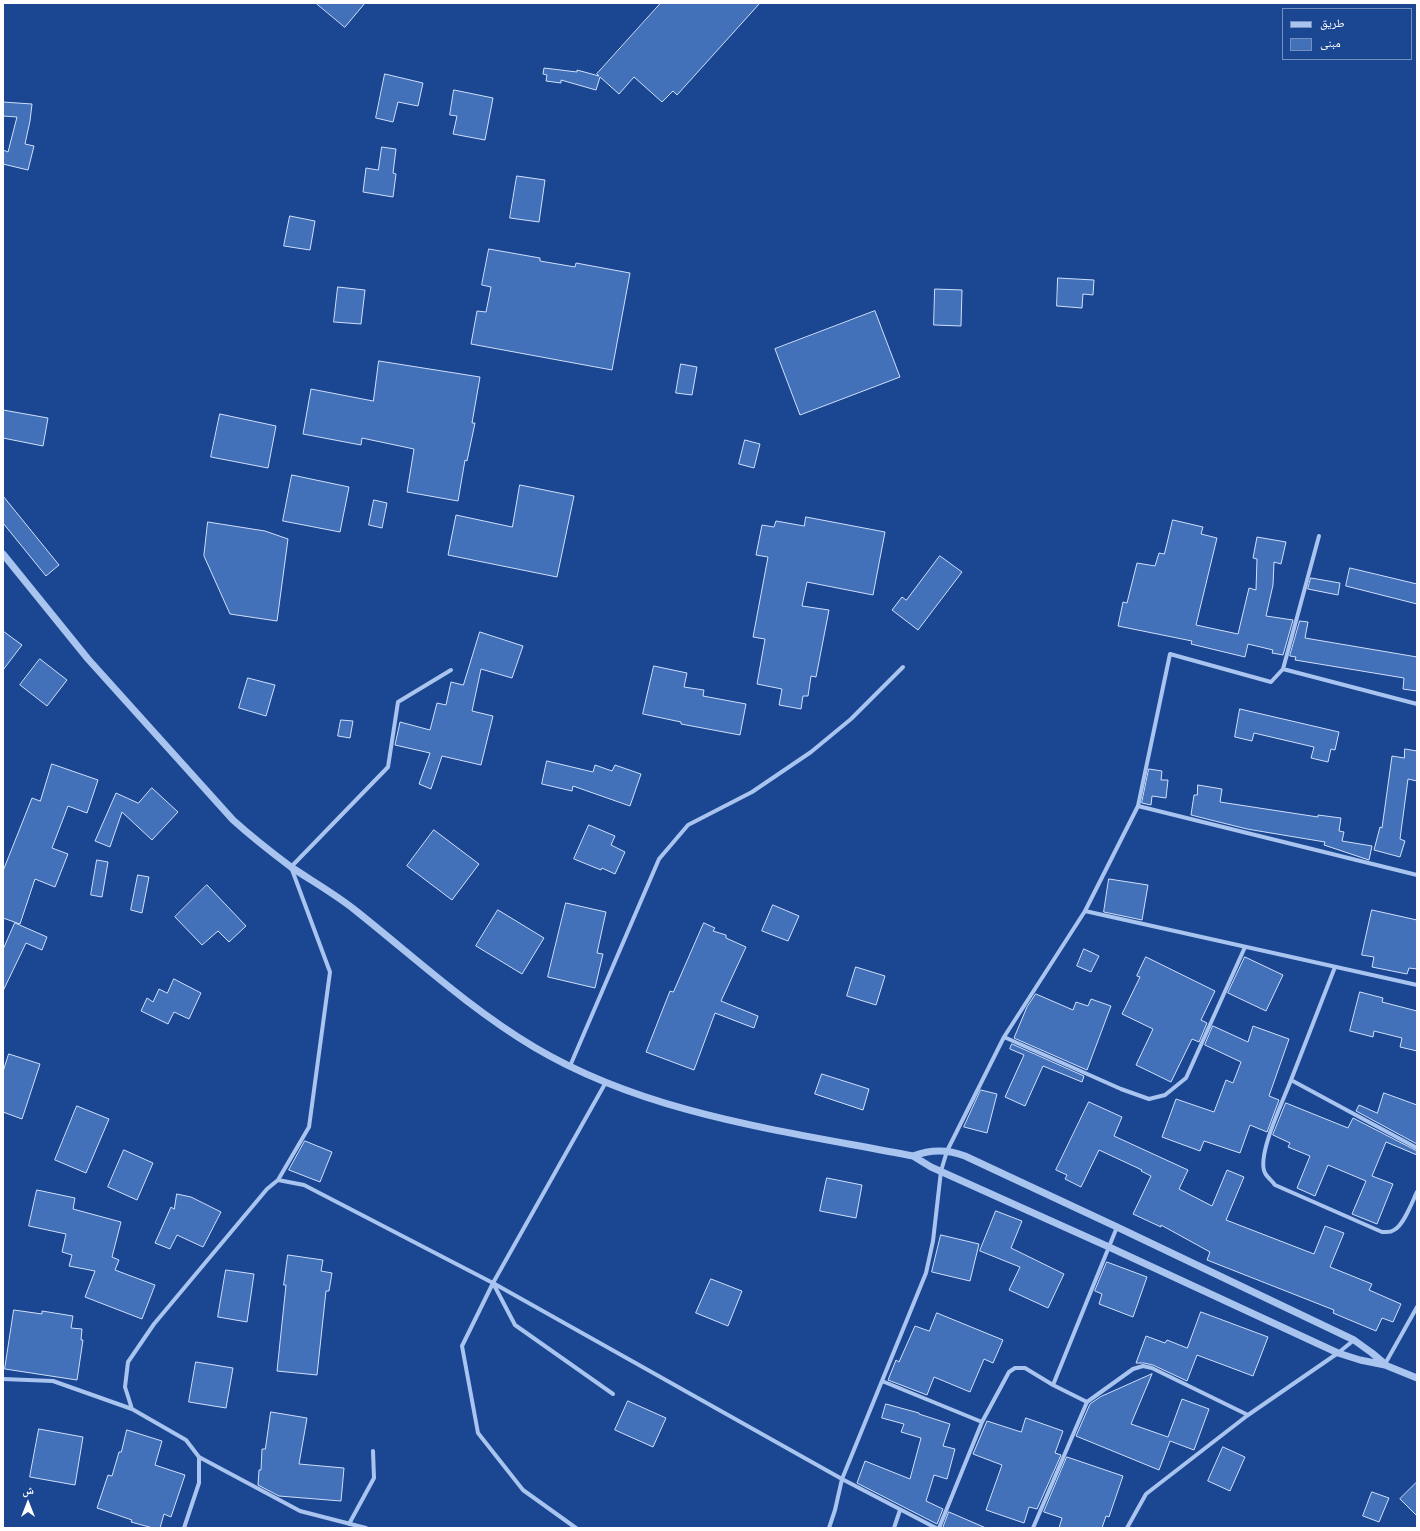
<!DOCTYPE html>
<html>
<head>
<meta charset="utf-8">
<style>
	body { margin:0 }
	#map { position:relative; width:1420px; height:1531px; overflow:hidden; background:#1a4692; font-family:"Fira Sans Condensed","Noto Naskh Arabic",sans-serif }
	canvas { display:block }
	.frame { position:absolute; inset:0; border:4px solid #fff; pointer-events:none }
	.legend { position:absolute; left:1282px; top:8px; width:130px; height:52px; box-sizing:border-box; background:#1a4692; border:1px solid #7690be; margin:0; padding:5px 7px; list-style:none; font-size:12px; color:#fff }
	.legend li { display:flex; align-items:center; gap:8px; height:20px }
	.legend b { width:20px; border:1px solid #7690be }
	.north { position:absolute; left:8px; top:1483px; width:40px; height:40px; -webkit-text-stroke:3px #1a4692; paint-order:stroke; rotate:0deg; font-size:11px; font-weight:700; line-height:16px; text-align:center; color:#fff }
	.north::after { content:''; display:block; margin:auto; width:14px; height:18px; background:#fff; clip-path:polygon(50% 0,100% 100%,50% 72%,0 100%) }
</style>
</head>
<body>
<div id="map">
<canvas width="1420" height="1531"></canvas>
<div class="frame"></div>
<ul class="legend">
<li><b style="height:5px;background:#a9c4ef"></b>طريق</li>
<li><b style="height:11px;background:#4270b9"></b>مبنى</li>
</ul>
<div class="north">ش</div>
</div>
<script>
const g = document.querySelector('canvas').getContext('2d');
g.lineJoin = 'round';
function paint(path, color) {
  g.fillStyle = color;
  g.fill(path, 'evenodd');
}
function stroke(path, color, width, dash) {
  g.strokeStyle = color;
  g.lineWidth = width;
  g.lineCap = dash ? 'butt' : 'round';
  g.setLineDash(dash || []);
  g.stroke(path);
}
const building = new Path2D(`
	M316 3H365L345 27Z
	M661 3H760L677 95 673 91 662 102 634 77 619 94 600 77 596 90 561 80V83L546 81 547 75 543 74 544 68 577 72V70L599 76 597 74Z
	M385 74 423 83 418 106 398 102 393 122 376 118Z
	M454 90 493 98 485 140 453 134 457 116 450 115Z
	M3 102 32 104 30 121 25 144 34 146 28 170 3 164V150L8 152 17 117 3 116Z
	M382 147 396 149 393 173 396 174 393 197 363 192 366 168 378 170Z
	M517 176 545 180 539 222 510 218Z
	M290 216 315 221 310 250 284 246Z
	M489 249 540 258V261L575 267 576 263 630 273 612 370 471 344 477 311 486 312 491 287 482 285Z
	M1058 278 1094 280 1093 295 1083 294 1082 308 1057 306Z
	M338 287 365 290 361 324 334 322Z
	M935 289 962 290 961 326 934 325Z
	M875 311 900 377 800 415 775 349Z
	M379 361 480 377 472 423H475L467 461 465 460 458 501 407 492 414 449 362 438 361 445 303 434 311 389 373 401Z
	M681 364 697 367 692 395 676 393Z
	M3 410 48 418 43 446 3 438Z
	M220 414 276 426 268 468 211 457Z
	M745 440 760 444 754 468 739 464Z
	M292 475 349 487 340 532 283 521Z
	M520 485 574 496 557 577 448 555 456 515 512 527Z
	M3 496 59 565 46 576 3 523Z
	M374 500 387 503 382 528 369 525Z
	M806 517 885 532 873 595 807 582 802 606 829 610 816 677 811 676 808 696H803L801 709 779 705 782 689 757 684 765 639 753 637 768 557 756 555 762 525 774 527 776 521 804 526Z
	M1173 520 1203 527 1201 534 1217 538 1196 625 1238 634 1249 588 1256 590 1257 559 1253 558 1257 537 1286 542 1281 564 1274 562 1273 585 1266 616 1293 620 1283 655 1272 653 1273 650 1248 644 1245 657 1191 644 1192 641 1118 626 1123 602 1127 603 1137 563 1155 566 1159 553 1164 554Z
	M208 522 265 531 288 539 277 621 230 614 204 556Z
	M940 556 962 572 918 630 892 610 902 597 906 600Z
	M1350 568 1417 584V604L1346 586Z
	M1311 578 1340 583 1338 595 1308 589Z
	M1300 621 1308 622 1305 638 1417 657V691L1403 689 1404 678 1295 660 1296 657 1290 656Z
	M3 631 22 645 3 670Z
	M480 632 523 646 512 678 481 669 472 711 493 716 481 765 442 756 431 789 419 784 430 753 395 745 400 722 430 730 437 703 446 705 451 682 463 685Z
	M40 659 67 680 47 706 20 685Z
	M654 666 687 673 684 687 704 690 703 696 746 704 740 735 681 724V722L643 714Z
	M248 678 275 685 266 716 239 708Z
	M1240 709 1339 732 1335 750 1331 749 1328 762 1311 758 1314 747 1254 733 1252 741 1235 737Z
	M341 720 353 721 350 738 338 736Z
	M1405 749 1417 751V781L1408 779 1400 839 1405 841 1400 857 1374 850 1380 827 1382 828 1392 756 1404 758Z
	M547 761 593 772 595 765 612 771 615 765 641 774 630 806 573 786 572 791 542 784Z
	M52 764 98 780 87 813 68 806 52 848 68 854 55 887 35 879 20 924 3 918V871L32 798 40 801Z
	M1149 769 1162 771 1161 780H1168L1166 798 1152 796 1151 805 1142 803Z
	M1198 785 1222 789 1220 802 1318 817V815L1341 818 1339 831 1344 832 1342 841 1372 846 1369 860 1324 845 1325 842 1247 829 1191 815 1194 795H1197Z
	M152 788 178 812 152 840 122 812 110 847 95 841 116 793 138 803Z
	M589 825 615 836 611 845 625 852 615 874 602 868 601 870 574 859Z
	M434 830 479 864 452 900 407 866Z
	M97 860 108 862 102 897 91 895Z
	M138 875 149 877 142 913 131 910Z
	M1109 879 1148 885 1142 920 1104 912Z
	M207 885 246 926 229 942 218 931 202 945 175 917Z
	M566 903 606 912 597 953 603 954 595 988 548 977Z
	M773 905 799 916 788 941 762 931Z
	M498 910 544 938 522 974 476 946Z
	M1372 910 1417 920V969L1409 968 1407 974 1372 967 1374 957 1362 955Z
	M15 923 47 937 42 950 26 943 3 991V950Z
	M704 923 715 928 713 931 726 935V938L746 947 721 1001 758 1016 754 1028 715 1013 694 1070 646 1052 670 991 673 992Z
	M1084 949 1099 956 1091 972 1077 966Z
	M1146 957 1215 991 1201 1020 1207 1023 1199 1042 1192 1039 1171 1082 1136 1065 1153 1029 1122 1014 1140 977 1137 976Z
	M1245 957 1283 975 1266 1011 1228 993Z
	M856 967 885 976 876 1005 847 996Z
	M174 979 201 993 189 1019 174 1012 168 1024 141 1011 147 998 153 1002 159 989 167 993Z
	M1360 992 1383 998 1382 1002 1417 1011V1051L1400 1047 1402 1038 1374 1031 1373 1037 1350 1031Z
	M1036 994 1073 1010 1076 1002 1088 1006 1091 999 1111 1006 1087 1070 1014 1038 1027 1007Z
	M1213 1026 1248 1042 1253 1026 1289 1039 1269 1096 1279 1100 1267 1132 1250 1125 1240 1153 1204 1141 1200 1151 1162 1137 1176 1099 1214 1112 1226 1080 1233 1083 1241 1062 1205 1045Z
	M1012 1044 1084 1076 1082 1082 1043 1066 1025 1106 1005 1097 1024 1055 1010 1049Z
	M9 1054 40 1064 22 1119 3 1112V1072Z
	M822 1074 869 1089 863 1110 815 1094Z
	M981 1090 997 1094 987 1133 964 1127Z
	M1384 1093 1417 1105V1144L1356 1111 1359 1105 1377 1113Z
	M1089 1102 1122 1117 1114 1136 1188 1170 1179 1189 1212 1206 1227 1170 1244 1177 1226 1220 1314 1254 1325 1226 1344 1233 1330 1267 1372 1284 1369 1290 1401 1304 1393 1322 1382 1318 1376 1331 1333 1313 1334 1310 1207 1260 1210 1252 1161 1225V1227L1133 1214 1151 1176 1141 1171 1142 1170 1099 1150 1081 1187 1065 1179 1067 1175 1056 1170Z
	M1286 1103 1348 1128 1353 1118 1417 1151V1155L1386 1142 1372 1176 1393 1184 1377 1224 1352 1214 1366 1181 1328 1165 1315 1196 1297 1188 1310 1156 1288 1147 1290 1143 1273 1135Z
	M77 1106 109 1119 86 1173 55 1160Z
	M305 1141 332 1152 320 1182 289 1170Z
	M124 1150 153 1163 137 1200 108 1187Z
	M827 1178 862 1185 856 1218 820 1211Z
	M37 1190 75 1198 73 1209 121 1222 112 1257 119 1260 115 1270 155 1285 142 1319 85 1297 95 1271 69 1266 72 1255 62 1252 66 1234 29 1226Z
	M177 1194 191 1197 221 1212 203 1247 177 1235 170 1249 155 1243 171 1207 174 1209Z
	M996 1211 1022 1221 1011 1248 1064 1274 1048 1308 1009 1290 1020 1267 980 1251Z
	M941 1235 979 1244 970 1281 932 1272Z
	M288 1255 323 1260 321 1271 332 1273 329 1291H326L317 1375 277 1371 286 1285H284Z
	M1107 1262 1147 1277 1133 1317 1099 1304 1102 1294 1095 1291Z
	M226 1270 254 1274 247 1322 218 1317Z
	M711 1279 742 1291 728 1326 696 1313Z
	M14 1310 42 1314V1311L73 1316 71 1328 82 1329 81 1340H83L77 1380 5 1369Z
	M1201 1312 1268 1337 1253 1376 1197 1355 1187 1381 1153 1365 1144 1363H1136L1146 1336 1165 1343 1167 1340 1187 1348Z
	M937 1313 1003 1340 993 1363 984 1359 970 1392 934 1377 927 1395 888 1380 896 1360 899 1362 915 1326 929 1331Z
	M196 1362 233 1368 226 1408 189 1402Z
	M1152 1374 1131 1424 1168 1437 1182 1399 1209 1409 1194 1450 1170 1441 1159 1470 1076 1436 1090 1404 1100 1397Z
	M628 1401 666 1418 653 1447 615 1430Z
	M886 1404 919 1413V1414L950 1424 943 1446 955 1449 947 1479 934 1475 926 1501 943 1509 937 1524 857 1483 865 1461 910 1479 921 1438 901 1432 904 1424 882 1418Z
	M271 1412 307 1418 299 1464 344 1468 341 1501 279 1496 258 1485 259 1470H261L262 1449H265Z
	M1026 1418 1063 1431 1055 1453 1061 1455 1037 1509 1029 1507 1024 1523 986 1510 1002 1465 973 1454 987 1421 1021 1432Z
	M39 1429 83 1437 75 1485 30 1477Z
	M127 1430 162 1441 155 1465 185 1475 171 1517 164 1514 160 1528H153L131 1522 132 1520 97 1508 108 1475 112 1476 119 1452H121Z
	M1223 1447 1245 1457 1230 1491 1208 1481Z
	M1067 1457 1123 1476 1109 1517 1106 1516 1102 1528H1059L1062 1518 1044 1512Z
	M1417 1482V1516L1400 1499Z
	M1372 1492 1389 1498 1379 1522 1363 1516Z
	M949 1512 986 1528H943Z`);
paint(building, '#4270b9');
stroke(building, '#d0e0fb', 1);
stroke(new Path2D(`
	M1283 669 1417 704
	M1138 806 1417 875
	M1085 911 1138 806 1170 654 1271 682 1283 669 1319 536
	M1335 967 1291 1080 1417 1148
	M1004 1037 1121 1089 1149 1099 1165 1095 1186 1078 1245 947
	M570 1066 659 859 688 825 752 792 811 752 851 719 903 667
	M1291 1080C1284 1099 1256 1156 1265 1173 1267 1177 1272 1181 1275 1185L1382 1232C1386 1232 1390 1233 1394 1230 1404 1225 1412 1202 1417 1192
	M278 1180 309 1127 330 972 291 867 388 767 398 702 451 670
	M493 1283 515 1325 613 1394
	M1385 1364 1417 1307
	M3 1379 53 1381 132 1409
	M882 1381 982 1422 939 1528
	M1053 1385 1117 1227
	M982 1422 1009 1372 1015 1368H1025L1053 1385 1087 1402
	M199 1457 300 1511 366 1528
	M349 1524 374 1478 373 1451
	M184 1528 199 1483V1457L186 1440 132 1409 125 1387 128 1362 154 1324 267 1189 278 1180 304 1185 493 1283 842 1479 936 1528
	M576 1528 523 1490 478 1433 462 1346 493 1283 606 1082
	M829 1528 835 1510 842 1479 926 1273 933 1241 941 1171 947 1151 1004 1037 1085 911 1417 985
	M894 1528 900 1510
	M1033 1528 1087 1402 1133 1369 1143 1366 1152 1368 1248 1415
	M1127 1528 1146 1494 1248 1415 1338 1353 1354 1340`), '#a9c4ef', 4);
stroke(new Path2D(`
	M3 554 88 659 233 820C252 837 271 852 291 867 312 881 335 894 355 910 414 957 469 1008 534 1047 648 1115 785 1131 913 1156L931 1167 1109 1247 1338 1353 1360 1360 1385 1365 1417 1378
	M913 1156C931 1149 947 1149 965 1156L1117 1227 1354 1340 1372 1353 1385 1364`), '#a9c4ef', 7);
</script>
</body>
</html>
